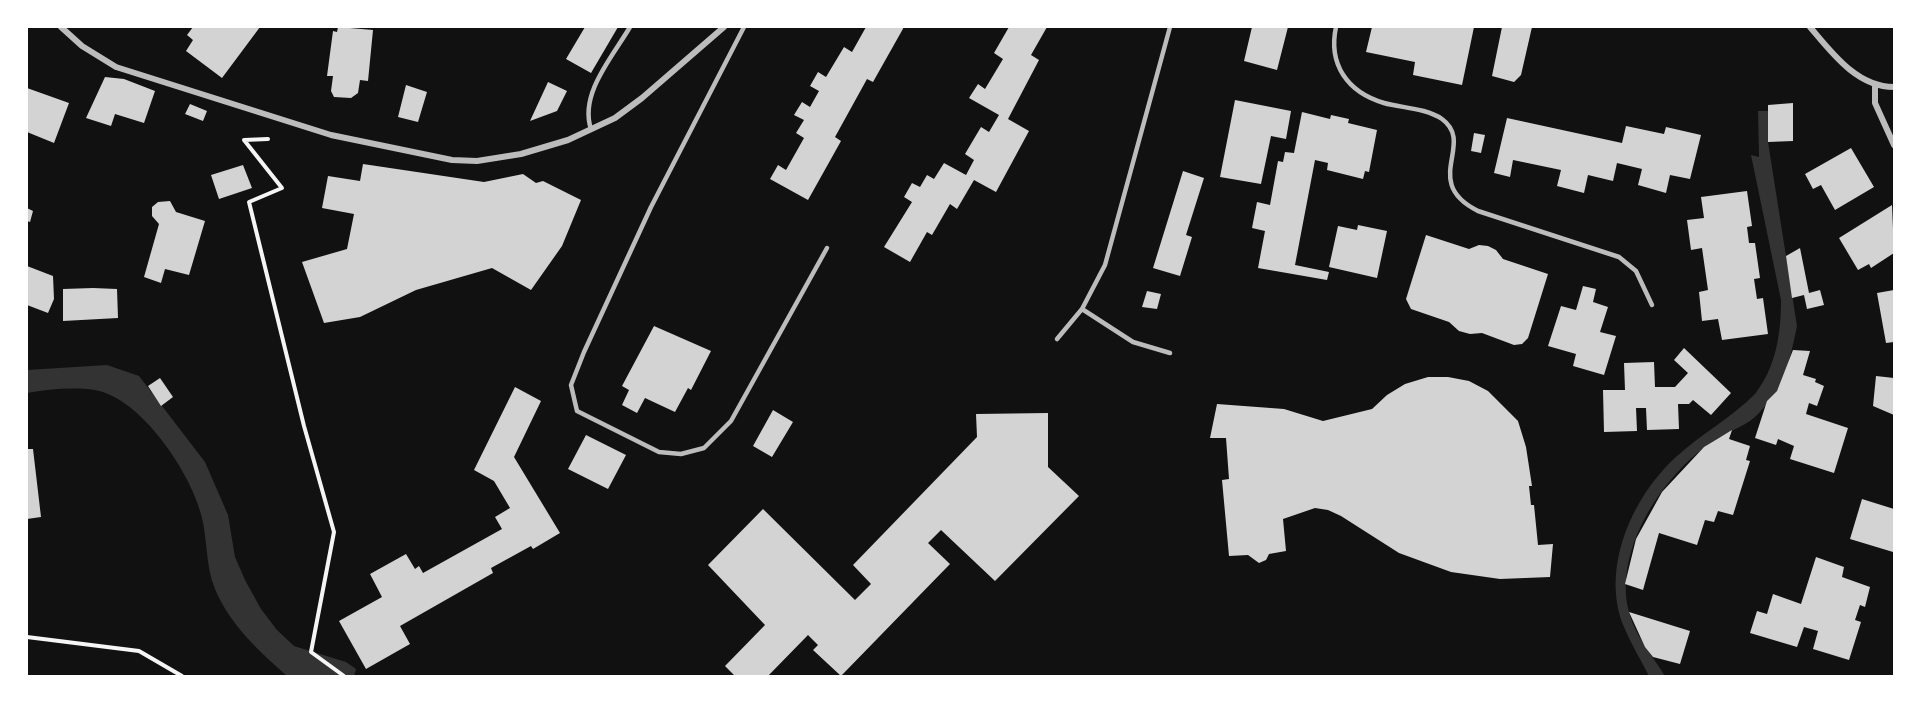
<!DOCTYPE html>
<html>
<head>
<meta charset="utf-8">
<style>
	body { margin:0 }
	#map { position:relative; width:1921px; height:703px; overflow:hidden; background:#111; font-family:Poppins,sans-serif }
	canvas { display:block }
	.frame { position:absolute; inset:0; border:28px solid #fff; pointer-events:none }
</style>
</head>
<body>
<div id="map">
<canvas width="1921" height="703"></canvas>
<div class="frame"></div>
</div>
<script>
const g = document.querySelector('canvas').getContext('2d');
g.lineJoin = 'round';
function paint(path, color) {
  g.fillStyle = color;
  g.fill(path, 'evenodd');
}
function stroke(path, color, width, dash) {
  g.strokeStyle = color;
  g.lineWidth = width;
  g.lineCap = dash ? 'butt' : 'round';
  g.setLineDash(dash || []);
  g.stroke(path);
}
paint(new Path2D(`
	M1758 111H1768V142L1797 326C1794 340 1786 381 1777 391 1771 399 1759 415 1750 421 1736 430 1720 435 1706 446 1660 481 1616 548 1628 608 1633 633 1652 655 1665 676H1649C1641 660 1631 644 1624 627 1600 569 1632 497 1676 457 1701 434 1731 418 1755 394 1776 367 1781 334 1781 300L1751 155 1759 157Z
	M107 365 139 376 205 462 228 515 235 557 245 580 261 609 277 630 294 646 346 662 356 669 354 676H287C259 651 230 625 215 589 205 565 208 539 201 514 190 472 141 398 95 390 74 387 48 389 27 393V370Z`), '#333');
paint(new Path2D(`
	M193 27H260L222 78 186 51 193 40 187 35Z
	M338 27 373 30 368 81 360 80 358 93 351 98 334 97 331 91 333 76H327L333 31 337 32Z
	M585 27H618L591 73 566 59Z
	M866 27H904L873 82 867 79 835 137 841 141 808 200 770 179 778 165 786 170 804 138 796 133 804 120 794 115 802 102 810 107 819 91 810 86 818 72 826 77 844 47 852 52Z
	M1009 27H1047L1031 55 1039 60 1008 119 1029 131 996 192 974 180 957 209 950 204 932 235 927 232 910 262 884 247 912 202 904 197 912 183 920 187 927 175 934 179 944 163 966 175 974 160 965 154 981 127 989 132 999 115 969 98 978 84 985 89 1003 59 994 53Z
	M1252 27H1288L1277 70 1244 61Z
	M1372 27H1474L1462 85 1413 75 1415 62 1366 52Z
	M1502 27H1532L1521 75 1514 82 1492 76Z
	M105 77 124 79 155 91 144 123 115 114 111 126 86 118Z
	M548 82 567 91 557 111 530 121Z
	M406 85 427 92 418 122 398 117Z
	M27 88 69 103 54 143 27 132Z
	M1235 100 1291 111 1286 139 1271 136 1261 184 1220 177Z
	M1793 103V141L1768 142V105Z
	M190 104 207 111 203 121 185 114Z
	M1302 112 1330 119 1331 115 1349 119 1348 123 1377 130 1369 172 1365 171 1363 179 1327 170 1328 163 1315 160 1295 265 1329 272 1327 280 1258 268 1265 231 1252 228 1257 202 1270 205 1278 161 1283 162 1285 152 1294 153Z
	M1507 118 1622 143 1626 126 1664 134 1666 127 1701 135 1690 179 1670 175 1666 193 1638 185 1642 169 1617 163 1613 181 1588 175 1584 193 1557 186 1561 170 1513 160 1510 177 1494 173Z
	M1474 133 1485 135 1481 153 1471 151Z
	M1851 148 1874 187 1835 210 1821 185 1813 189 1805 174Z
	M363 164 484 182 523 174 536 183 543 181 581 200 562 246 531 290 492 268 416 290 360 317 324 323 302 262 347 249 354 214 322 208 328 176 360 181Z
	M243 165 252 188 219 199 211 175Z
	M1183 171 1204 178 1186 235 1192 237 1180 276 1153 268Z
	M1747 191 1752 226 1747 227 1749 243H1755L1760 278 1754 279 1757 299 1763 298 1768 334 1722 340 1718 319 1702 321 1699 292 1708 290 1702 248 1691 250 1687 220 1704 218 1701 197Z
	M170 201 176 212 205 221 189 275 165 269 161 283 144 277 159 224 152 216V207L158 202Z
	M1892 205 1894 253 1871 268 1869 264 1858 270 1839 238Z
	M27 208 33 211 30 222 27 221Z
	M1358 225 1387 231 1377 278 1329 267 1338 226 1357 230Z
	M1426 235 1469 249 1479 245 1488 246 1496 250 1503 259 1548 274 1528 338 1522 344 1514 345 1482 333 1470 334 1459 331 1449 322 1411 309 1406 299Z
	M1800 248 1809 293 1820 290 1824 305 1807 309 1804 295 1792 298 1786 256Z
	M27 266 53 276 54 299 48 313 27 305Z
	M1583 286 1596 289 1593 302 1608 307 1600 332 1616 336 1604 375 1573 366 1576 354 1548 346 1561 306 1576 310Z
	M93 288 117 289 118 318 63 321V289Z
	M1894 290V342L1886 343 1877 293Z
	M1147 291 1161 294 1157 309 1142 307Z
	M654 326 711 351 691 390 688 388 675 412 645 398 637 413 622 405 629 390 622 386Z
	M1684 348 1731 393 1711 415 1693 400 1689 404H1678L1679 429 1647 430 1646 408H1636L1637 431 1604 432 1603 390H1625L1624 363 1654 362 1655 387H1675L1688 373 1674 360Z
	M1793 350 1810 351 1803 375 1816 379 1815 382 1824 386 1817 406 1809 403 1806 414 1848 428 1834 473 1790 459 1794 446 1778 439 1776 445 1755 438 1767 401 1777 391Z
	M1876 376 1894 378V415L1873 406Z
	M1428 377H1448L1469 381 1488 391 1518 421 1526 447 1532 486H1529L1531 505H1534L1538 545 1553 544 1550 577 1500 579 1451 572 1399 553 1341 516 1328 510 1315 508 1283 519 1286 551 1269 554 1266 560 1259 563 1248 555 1229 556 1222 480 1229 479 1226 438H1210L1217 404 1284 409 1323 421 1372 409 1387 395 1405 384Z
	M160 378 173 397 161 406 148 386Z
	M515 387 541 401 514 457 560 533 533 549 531 546 491 568 493 573 400 626 410 644 366 669 339 621 382 597 370 574 406 554 415 569 419 566 423 573 502 529 495 517 510 508 494 481 474 470Z
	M773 410 793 422 772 457 753 446Z
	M1048 413V467L1079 496 995 581 941 530 928 543 950 564 841 676 813 650 818 645 808 635 768 676H735L725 666 765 625 708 565 763 509 855 600 871 584 853 565 977 437 976 414Z
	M1732 430 1729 439 1750 446 1746 460 1750 461 1733 515 1718 511 1714 522 1705 520 1697 545 1659 533 1643 590 1625 584 1636 539 1662 492 1704 447Z
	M586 435 626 455 608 489 568 469Z
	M27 449H33L41 517 27 519Z
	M1862 499 1894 509 1893 552 1850 539Z
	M1816 557 1844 567 1842 577 1870 587 1865 607 1860 605 1855 620 1861 622 1849 660 1813 649 1818 631 1804 627 1797 647 1750 633 1757 611 1767 614 1773 594 1801 604Z
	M1629 612 1690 631 1680 664 1653 657 1645 647Z`), '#d3d3d3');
stroke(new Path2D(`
	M268 139 244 140 282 188 249 202 304 426 334 532 311 652 344 676
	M27 637 139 651 182 676`), '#f5f5f5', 4);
stroke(new Path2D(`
	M744 27 651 207 584 352 571 385 577 411 659 452 681 454 704 448 731 421 827 248
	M1336 27C1328 64 1347 92 1384 103 1402 108 1426 108 1442 119 1476 144 1420 182 1478 211L1619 257 1636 271 1652 305
	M591 129C579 94 613 56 630 27
	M1082 309 1133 342 1170 353
	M1057 339 1082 309 1105 265 1170 27`), '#bcbcbc', 4.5);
stroke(new Path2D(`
	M61 27 82 46 116 67 331 135 452 160 477 161 521 154 568 140 615 118 642 98 724 27
	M1810 27C1832 53 1857 87 1894 87
	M1875 85V103L1894 145`), '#bcbcbc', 6);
</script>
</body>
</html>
